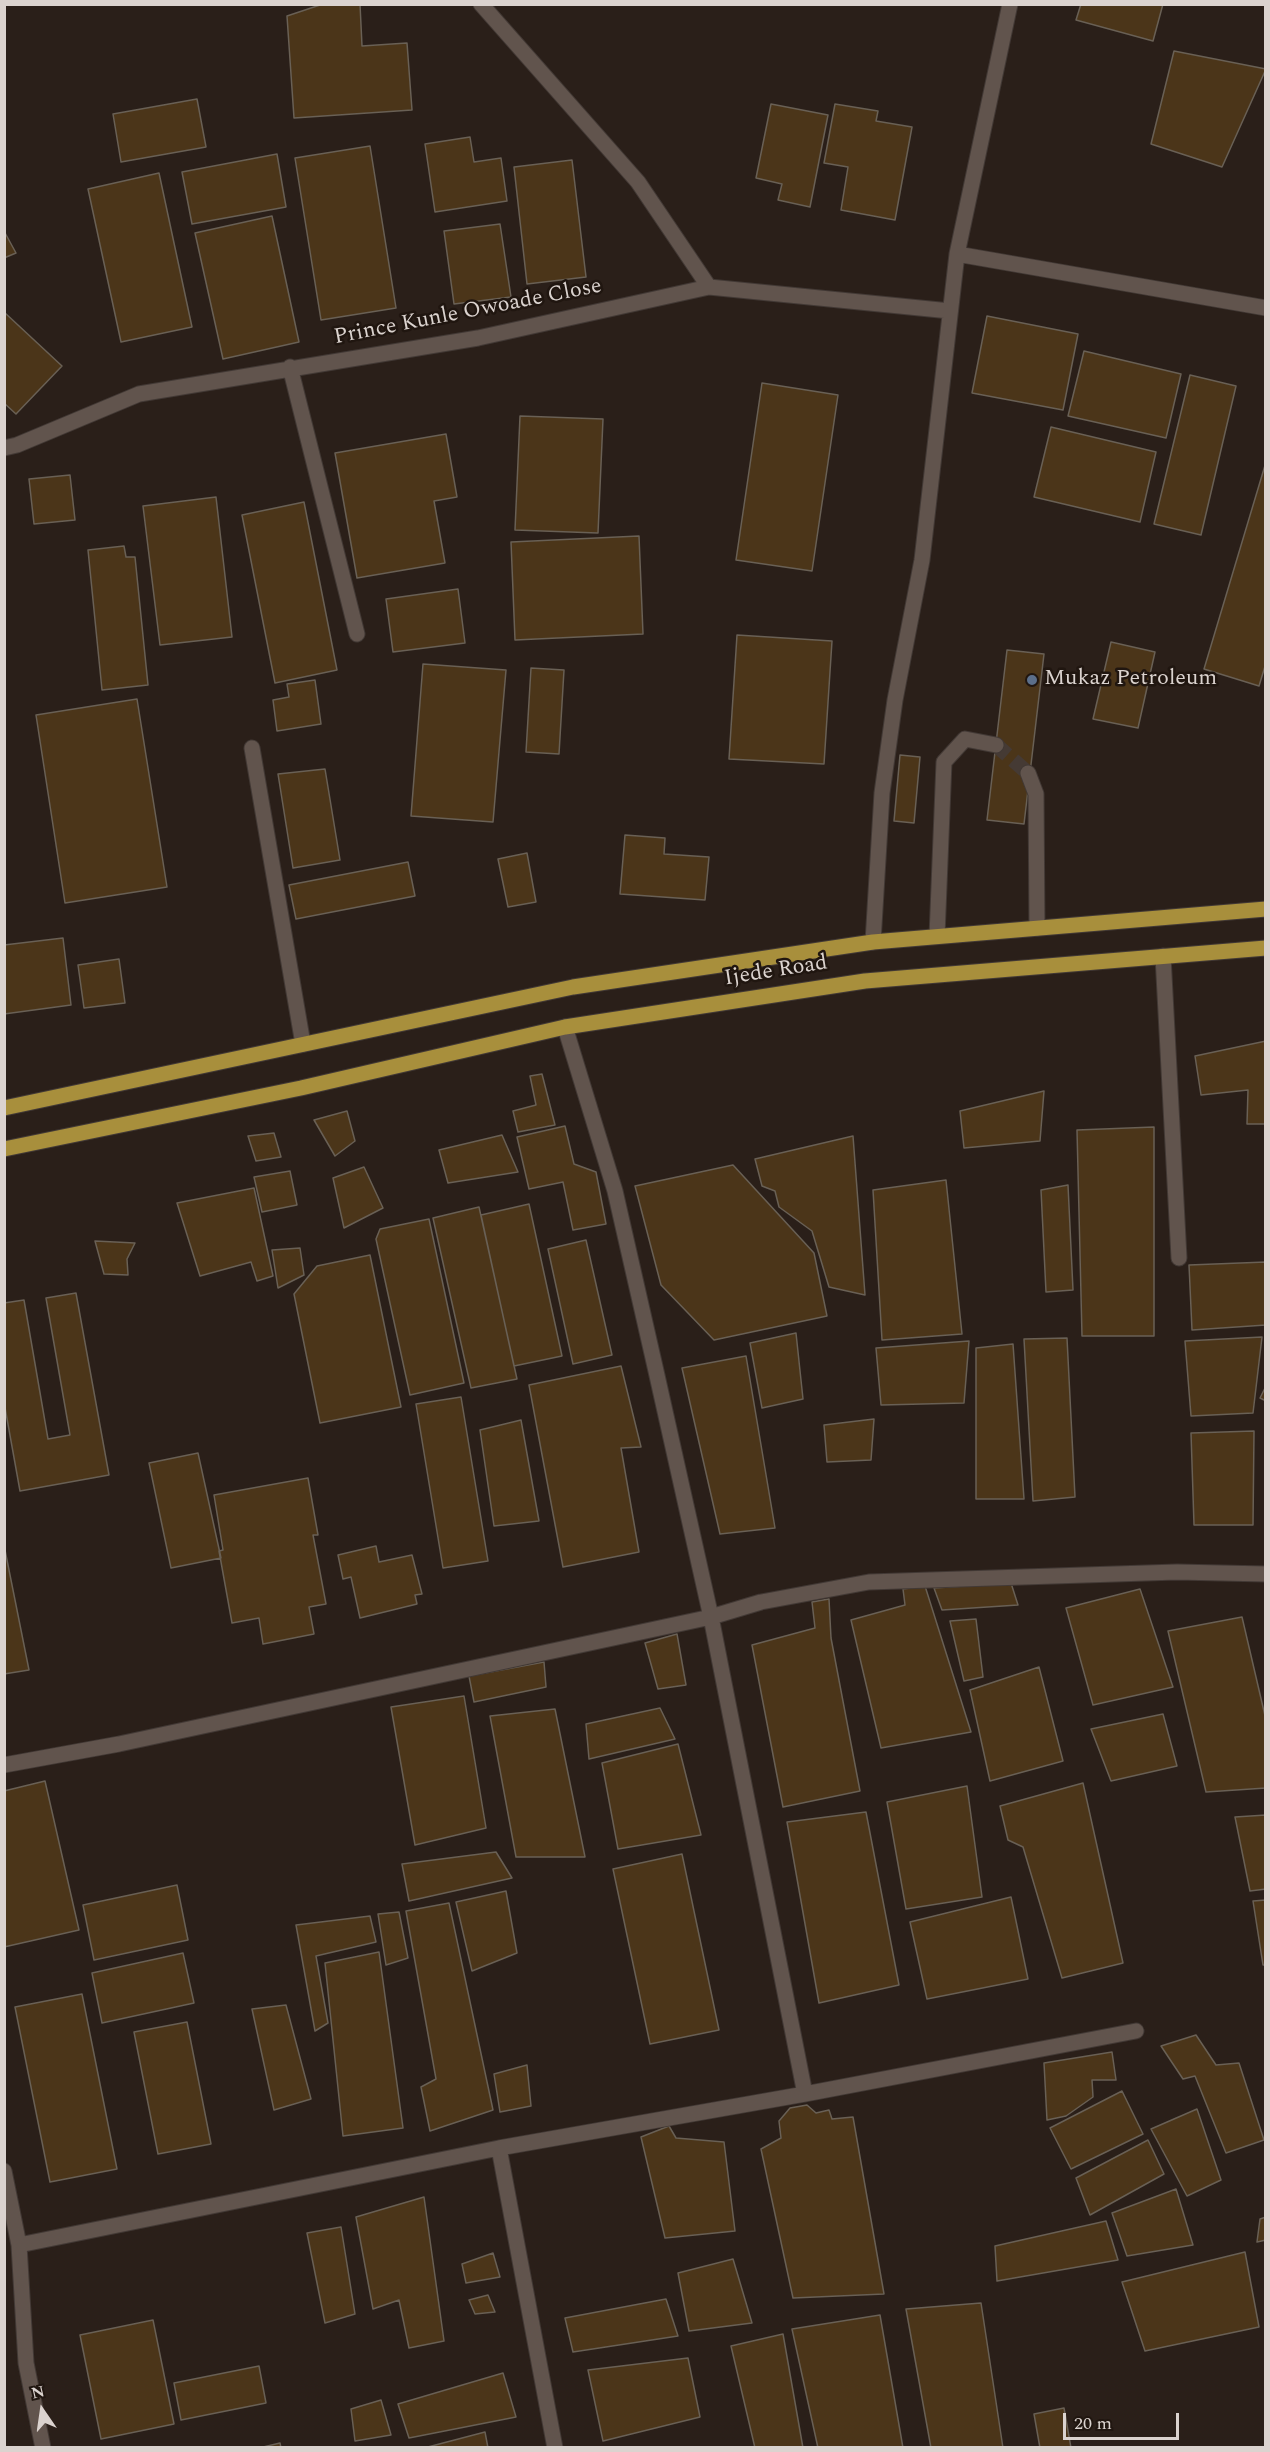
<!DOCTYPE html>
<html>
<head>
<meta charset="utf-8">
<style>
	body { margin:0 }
	#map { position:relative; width:1270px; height:2452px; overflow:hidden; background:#2a1f19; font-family:Spectral,serif }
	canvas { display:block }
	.frame { position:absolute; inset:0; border:6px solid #dbd3cf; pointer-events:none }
	.north { position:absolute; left:12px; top:2380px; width:60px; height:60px; -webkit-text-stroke:4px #201610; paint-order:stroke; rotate:347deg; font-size:16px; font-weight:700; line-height:24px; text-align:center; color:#dbd3cf }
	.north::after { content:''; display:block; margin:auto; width:21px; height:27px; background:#dbd3cf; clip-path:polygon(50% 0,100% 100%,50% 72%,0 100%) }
	.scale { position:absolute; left:1063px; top:2413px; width:116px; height:27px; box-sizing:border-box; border:3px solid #dbd3cf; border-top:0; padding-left:8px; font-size:18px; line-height:21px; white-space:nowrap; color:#dbd3cf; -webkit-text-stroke:4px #201610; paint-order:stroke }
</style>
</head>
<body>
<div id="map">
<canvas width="1270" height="2452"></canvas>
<div class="frame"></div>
<div class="north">N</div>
<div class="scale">20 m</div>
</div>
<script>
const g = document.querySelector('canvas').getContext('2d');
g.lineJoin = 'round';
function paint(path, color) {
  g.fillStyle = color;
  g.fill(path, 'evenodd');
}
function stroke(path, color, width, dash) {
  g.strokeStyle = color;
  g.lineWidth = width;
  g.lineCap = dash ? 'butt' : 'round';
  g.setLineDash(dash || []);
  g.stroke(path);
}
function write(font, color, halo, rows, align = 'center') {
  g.font = font + ' Spectral,serif';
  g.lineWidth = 5;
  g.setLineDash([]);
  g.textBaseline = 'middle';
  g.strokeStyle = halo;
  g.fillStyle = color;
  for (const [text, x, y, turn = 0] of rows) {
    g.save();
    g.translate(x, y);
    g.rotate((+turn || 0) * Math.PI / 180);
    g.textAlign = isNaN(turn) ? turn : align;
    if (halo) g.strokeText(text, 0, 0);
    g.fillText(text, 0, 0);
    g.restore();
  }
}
const building = new Path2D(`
	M323 4H360L362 46 407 43 412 110 294 118 287 16Z
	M1081 4H1163L1153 41 1076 20Z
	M1174 51 1266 69 1222 167 1151 144Z
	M197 99 206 147 121 162 113 114Z
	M771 104 828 115 810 207 778 200 782 184 756 178Z
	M835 104 878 111 876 121 912 127 895 220 841 210 848 167 824 163Z
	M470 137 474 162 501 158 507 201 435 212 425 144Z
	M370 146 396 308 321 320 295 158Z
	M277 154 286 207 192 224 182 172Z
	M572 160 586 277 527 284 514 167Z
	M159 173 192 327 121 342 88 189Z
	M272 216 299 342 223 359 195 233Z
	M500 224 511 297 454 304 444 231Z
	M4 231 16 253 4 258Z
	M4 312 62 366 16 414 4 403Z
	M987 316 1078 334 1063 410 972 393Z
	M1084 351 1181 374 1166 438 1068 416Z
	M1190 375 1236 386 1201 535 1154 524Z
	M762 383 838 395 812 571 736 560Z
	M520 416 603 419 598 533 515 530Z
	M1051 427 1156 452 1140 522 1034 497Z
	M446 434 457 497 434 501 445 563 357 578 335 453Z
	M1266 462V663L1259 686 1204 669Z
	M70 475 75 520 34 524 29 479Z
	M216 497 232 637 160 645 143 506Z
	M304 502 337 670 275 683 242 515Z
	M639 536 643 634 515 640 511 542Z
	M124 546 126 557H135L148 685 102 690 88 550Z
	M458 589 465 643 393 652 386 599Z
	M737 635 832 641 824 764 729 759Z
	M1111 642 1155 652 1138 728 1093 719Z
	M1007 650 1044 654 1024 824 987 820Z
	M423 664 506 670 493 822 411 816Z
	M531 668 564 670 559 754 526 752Z
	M315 680 321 724 277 731 273 700 289 697 287 684Z
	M137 699 167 887 65 903 36 715Z
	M900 755 920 757 914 823 894 821Z
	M325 769 340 860 293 868 278 774Z
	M625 835 665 838 664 854 709 857 705 900 620 894Z
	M527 853 536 902 508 907 498 859Z
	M408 862 415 896 296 919 289 885Z
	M63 938 71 1005 4 1014V945Z
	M119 959 125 1003 84 1008 78 965Z
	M1266 1041V1124H1247L1248 1090 1201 1095 1195 1056Z
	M542 1074 555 1125 518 1132 513 1111 536 1105 530 1076Z
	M1044 1091 1040 1141 964 1148 960 1111Z
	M347 1111 355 1141 335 1156 314 1120Z
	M565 1126 574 1164 596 1172 606 1224 573 1230 563 1182 529 1189 517 1137Z
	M1154 1127V1336H1082L1077 1130Z
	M274 1133 281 1157 256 1161 248 1136Z
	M502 1135 518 1172 448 1183 439 1150Z
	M853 1136 865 1295 829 1287 812 1231 779 1207 775 1191 762 1186 755 1159Z
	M733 1165 814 1253 827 1316 714 1340 661 1285 635 1186Z
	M364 1167 383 1208 344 1228 333 1178Z
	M290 1171 297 1205 262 1212 254 1177Z
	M946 1180 962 1334 882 1340 873 1190Z
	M1068 1185 1073 1290 1046 1292 1041 1190Z
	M254 1188 273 1276 257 1281 251 1262 200 1276 177 1203Z
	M529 1204 562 1356 514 1366 481 1215Z
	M479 1207 517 1379 471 1388 433 1218Z
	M429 1219 464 1383 410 1395 376 1239 380 1229Z
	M586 1240 612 1355 573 1364 548 1249Z
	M95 1241 135 1243 127 1259 128 1275 104 1274Z
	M300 1248 304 1275 278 1288 272 1250Z
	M370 1255 401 1407 320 1423 294 1294 317 1266Z
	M1266 1262V1325L1192 1330 1189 1265Z
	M76 1293 109 1475 20 1491 4 1402V1303L24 1300 48 1439 70 1435 46 1298Z
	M796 1333 803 1399 762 1408 750 1343Z
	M1262 1337 1253 1413 1191 1416 1185 1341Z
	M1067 1338 1075 1497 1033 1501 1024 1339Z
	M969 1341 964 1403 881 1405 876 1348Z
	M1013 1344 1024 1499H976V1348Z
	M746 1356 775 1528 720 1534 682 1368Z
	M621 1366 641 1447 621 1448 639 1552 563 1567 529 1385Z
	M1266 1386V1401L1260 1398Z
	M461 1397 488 1561 443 1568 416 1404Z
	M874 1419 871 1460 827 1462 824 1425Z
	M521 1420 539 1521 494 1526 480 1430Z
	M1254 1431 1253 1525H1194L1191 1433Z
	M198 1453 221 1558 171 1568 149 1463Z
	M308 1478 318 1535H313L326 1604 309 1607 314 1634 263 1644 259 1618 232 1623 219 1551 223 1550 214 1495Z
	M4 1545 29 1670 4 1674Z
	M376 1546 379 1562 412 1555 422 1594 415 1595 417 1604 360 1618 351 1577 343 1579 338 1555Z
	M1011 1583 1018 1605 942 1610 934 1588Z
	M925 1586 971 1732 881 1748 851 1620 905 1605 903 1589Z
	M1140 1589 1173 1687 1093 1705 1066 1608Z
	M829 1599 831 1638 860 1791 783 1807 752 1645 815 1628 812 1602Z
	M1242 1617 1266 1720V1788L1206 1792 1168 1631Z
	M976 1619 983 1677 964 1681 950 1621Z
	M677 1634 686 1685 658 1689 645 1643Z
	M544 1662 546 1687 474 1702 469 1676Z
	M1039 1667 1063 1761 990 1781 970 1690Z
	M464 1696 486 1828 415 1845 391 1707Z
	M660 1708 675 1739 589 1759 586 1724Z
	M555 1709 585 1857H516L490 1716Z
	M1163 1714 1177 1766 1111 1781 1091 1729Z
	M678 1744 701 1835 618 1849 602 1763Z
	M45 1781 79 1930 4 1947V1791Z
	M1083 1783 1123 1963 1062 1978 1023 1847 1008 1840 1000 1806Z
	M967 1786 982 1897 906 1909 887 1802Z
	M866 1812 899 1985 819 2003 787 1822Z
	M1266 1815V1889L1250 1891 1235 1817Z
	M496 1852 512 1878 409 1901 402 1864Z
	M682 1854 719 2030 650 2044 613 1869Z
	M177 1885 188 1940 94 1960 83 1905Z
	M506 1891 517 1953 472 1971 456 1902Z
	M1011 1897 1028 1979 927 1999 910 1922Z
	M1266 1900V1965H1263L1253 1901Z
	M449 1903 493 2110 430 2131 421 2087 436 2079 406 1911Z
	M399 1912 408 1958 386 1965 378 1914Z
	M370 1916 376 1942 316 1956 328 2023 315 2031 296 1925Z
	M379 1952 403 2128 343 2136 325 1963Z
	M183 1953 194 2003 102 2023 92 1973Z
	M82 1994 117 2169 50 2182 15 2007Z
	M286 2005 311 2099 274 2110 252 2009Z
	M187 2022 211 2144 158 2154 134 2032Z
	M1196 2035 1216 2065 1239 2063 1264 2140 1226 2153 1195 2076 1183 2079 1161 2046Z
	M1112 2052 1116 2080H1092L1093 2097 1066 2116 1047 2120 1044 2063Z
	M527 2065 531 2106 500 2112 494 2074Z
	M1122 2091 1143 2134 1071 2169 1050 2128Z
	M807 2105 816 2113 829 2110 832 2119 853 2117 884 2294 793 2298 761 2149 781 2138 779 2121 790 2108Z
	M1197 2109 1221 2180 1187 2196 1151 2129Z
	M669 2126 676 2138 724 2142 735 2231 665 2238 641 2137Z
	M1148 2140 1164 2174 1090 2215 1076 2178Z
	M1176 2189 1193 2245 1127 2256 1112 2213Z
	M424 2197 444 2341 409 2348 399 2300 373 2309 356 2217Z
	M1266 2217V2240L1257 2242 1260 2219Z
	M1106 2221 1118 2260 997 2281 995 2246Z
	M341 2227 355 2314 325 2323 307 2233Z
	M1245 2252 1259 2327 1145 2351 1122 2282Z
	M493 2253 500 2277 466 2283 462 2264Z
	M733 2259 752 2323 689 2331 678 2273Z
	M488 2295 495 2312 475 2314 469 2300Z
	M666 2299 678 2336 573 2352 565 2318Z
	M981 2303 1003 2448H931L906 2309Z
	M880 2315 903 2448H818L792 2329Z
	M153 2320 174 2424 101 2439 80 2335Z
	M783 2334 803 2448H755L731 2346Z
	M688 2358 700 2417 603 2441 588 2370Z
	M259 2366 266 2403 181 2420 174 2383Z
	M503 2373 516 2417 409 2438 398 2404Z
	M381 2400 391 2435 355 2441 351 2409Z
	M1064 2408 1071 2448H1040L1034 2414Z
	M485 2432 488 2448H424Z
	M280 2443 281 2448H259Z`);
paint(building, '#4b3519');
stroke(building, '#696055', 1.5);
stroke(new Path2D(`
	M996 745 1028 773`), '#453a34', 15, [15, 8]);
const minor = new Path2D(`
	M481 4 638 182 709 287
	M957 254 1266 308
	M290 367 357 634
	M4 448 17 445 139 394 478 338 709 287 950 311
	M252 748 303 1044
	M1028 773 1036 794 1037 928
	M937 936 944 762 965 739 996 745
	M873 942 882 793 895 700 922 560 957 254 1010 4
	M1163 956 1179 1258
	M565 1027 615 1191 656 1371 711 1617 805 2094
	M4 1765 119 1744 711 1617 761 1602 869 1582 1177 1572 1266 1574
	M499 2148 555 2448
	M4 2171 19 2245 26 2363 43 2448
	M19 2245 499 2148 805 2094 1136 2031`);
const major = new Path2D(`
	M4 1108 573 987 873 942 1266 909
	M4 1149 301 1088 565 1027 865 981 1266 948`);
stroke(minor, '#423935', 17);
stroke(major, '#423935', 17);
stroke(minor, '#61544d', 15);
stroke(major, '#a88f3c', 15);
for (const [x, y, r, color] of [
	[1032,680,6,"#5c6f8a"]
]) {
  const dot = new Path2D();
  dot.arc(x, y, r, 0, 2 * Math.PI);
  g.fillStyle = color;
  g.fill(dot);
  stroke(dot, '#201610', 2);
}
write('22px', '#dbd3cf', '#201610', [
	["Prince Kunle Owoade Close",468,313,-11],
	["Ijede Road",776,972,-9]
]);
write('22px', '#dbd3cf', '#201610', [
	["Mukaz Petroleum",1044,680]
], 'left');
</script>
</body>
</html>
